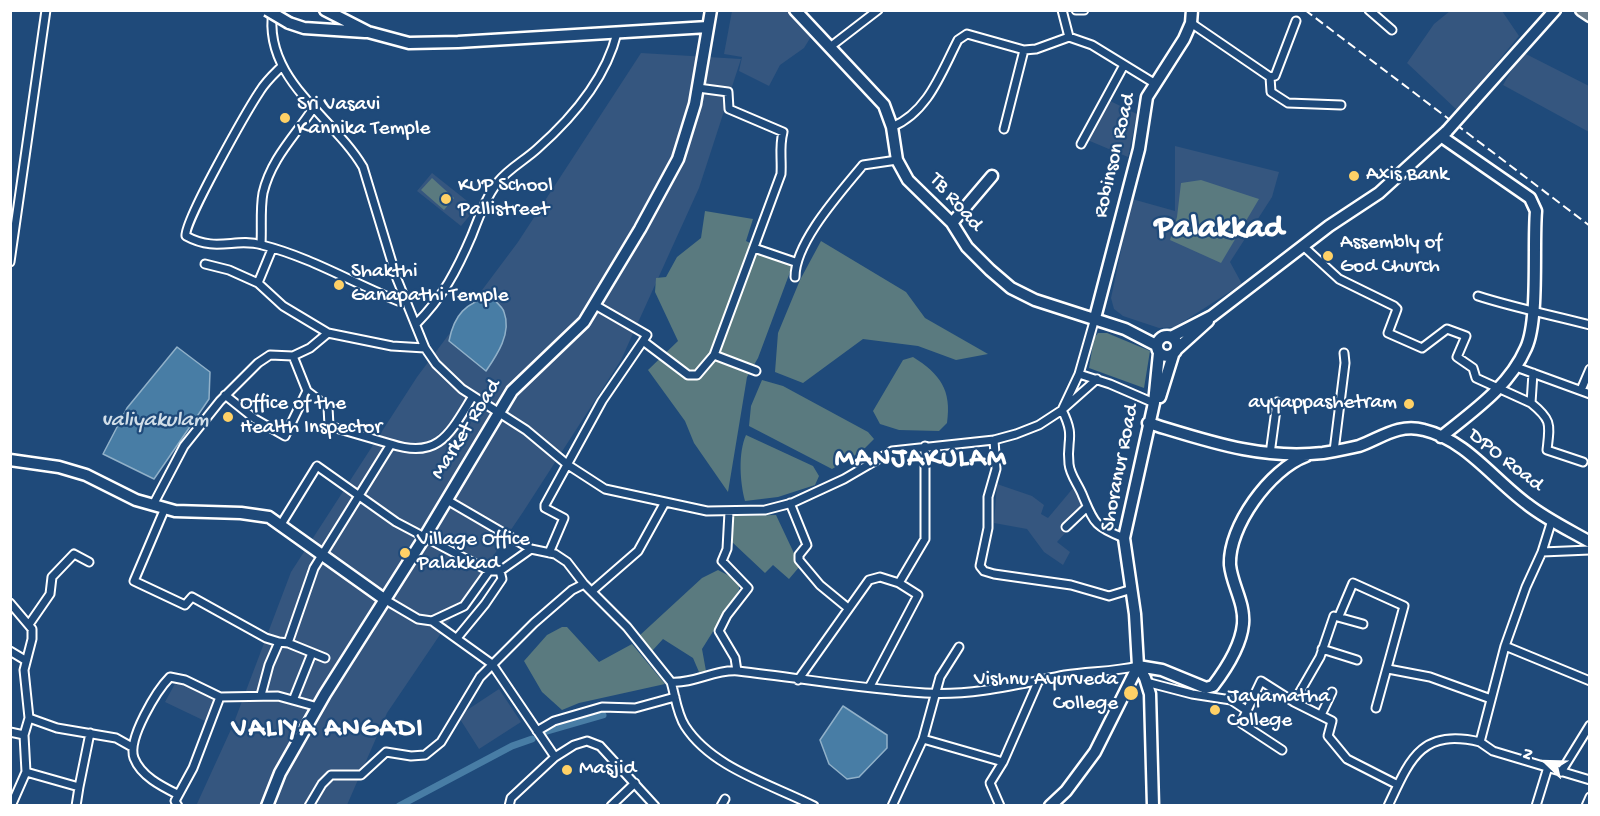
<!DOCTYPE html>
<html>
<head>
<meta charset="utf-8">
<style>
	body { margin:0 }
	#map { position:relative; width:1600px; height:816px; overflow:hidden; background:#1f4a7a; font-family:"Gochi Hand",sans-serif }
	canvas { display:block }
	.frame { position:absolute; inset:0; border:12px solid #fff; pointer-events:none }
	.north { position:absolute; left:1516px; top:732px; width:60px; height:60px; -webkit-text-stroke:4px #1f4a7a; paint-order:stroke; rotate:293deg; font-size:16px; font-weight:700; line-height:24px; text-align:center; color:#fff }
	.north::after { content:''; display:block; margin:auto; width:21px; height:27px; background:#fff; clip-path:polygon(50% 0,100% 100%,50% 72%,0 100%) }
</style>
</head>
<body>
<div id="map">
<canvas width="1600" height="816"></canvas>
<div class="frame"></div>
<div class="north">N</div>
</div>
<script>
const g = document.querySelector('canvas').getContext('2d');
g.lineJoin = 'round';
function paint(path, color) {
  g.fillStyle = color;
  g.fill(path, 'evenodd');
}
function stroke(path, color, width, dash) {
  g.strokeStyle = color;
  g.lineWidth = width;
  g.lineCap = dash ? 'butt' : 'round';
  g.setLineDash(dash || []);
  g.stroke(path);
}
function write(font, color, halo, rows, align = 'center') {
  g.font = font + ' "Gochi Hand",sans-serif';
  g.lineWidth = 4.5;
  g.setLineDash([]);
  g.textBaseline = 'middle';
  g.strokeStyle = halo;
  g.fillStyle = color;
  for (const [text, x, y, turn = 0] of rows) {
    g.save();
    g.translate(x, y);
    g.rotate((+turn || 0) * Math.PI / 180);
    g.textAlign = isNaN(turn) ? turn : align;
    if (halo) g.strokeText(text, 0, 0);
    g.fillText(text, 0, 0);
    g.restore();
  }
}
paint(new Path2D(`
	M732 11H787L812 35 804 48 780 65 769 86 739 71 742 57 724 54Z
	M1450 11H1502L1519 36 1457 110 1407 63 1434 24Z
	M1522 52 1589 86V132L1503 85Z
	M641 53 741 59 699 188 621 360 523 512 387 713 347 805 196 806 233 725 291 572 417 377 518 242Z
	M1106 99 1137 114 1128 157 1085 139Z
	M1175 146 1279 172 1272 197 1230 262 1242 284 1175 327 1159 328 1123 316 1114 309 1111 298 1132 199 1175 211Z
	M432 173 476 208 461 226 417 191Z
	M997 484 1032 496 1044 505 1041 514 1048 518 1074 487 1085 511 1057 542 1070 552 1063 565 1044 552 1027 529 994 523Z
	M177 680 218 699 209 723 165 702Z
	M499 689 521 722 479 749 458 716Z`), '#35567f');
paint(new Path2D(`
	M432 178 454 198 444 210 421 190Z
	M1201 180 1259 199 1221 263 1170 240 1177 217 1181 183Z
	M705 211 753 219 746 241 793 264 758 358 747 377 728 492 694 443 685 421 648 370 678 341 655 292 656 278 666 277 677 257 701 238Z
	M821 241 906 292 925 318 988 354 956 360 918 346 863 339 803 383 775 372 778 333 800 280Z
	M1098 333H1107L1150 351 1144 388 1089 368 1094 338Z
	M913 357C940 374 952 390 947 423L939 431 899 430 880 424 873 411 903 360Z
	M762 380 783 386 868 432 874 439 862 451 832 469 749 426 751 406Z
	M746 435 813 466 819 476 815 485 778 497 745 501C740 482 738 453 746 435Z
	M776 515 800 566 789 579 773 565 765 573 732 542 731 516Z
	M718 570 739 581V590L702 649 706 671 699 672 693 658 663 639 652 651 639 636 702 578Z
	M562 627H567L599 662 632 644 665 684 579 703 562 710 542 692 524 661 547 635Z`), '#5a7a7f');
const water = new Path2D(`
	M491 297C495 301 503 307 504 312 512 333 497 355 486 371L449 341C454 315 466 302 491 297Z
	M177 347 210 372 209 399 154 479 103 454 127 408Z
	M843 706 887 735V748L859 777 847 779 829 764 820 740Z`);
paint(water, '#487da5');
stroke(water, '#91b1c9', 1.5);
stroke(new Path2D(`
	M544 732 603 715
	M399 806 512 746 532 739`), '#487da5', 7);
const street = new Path2D(`
	M273 10C262 79 333 116 363 167L397 279 425 348 436 364 462 389 526 430 568 465 605 489 707 511 765 510 792 503 844 479 892 451 994 440 1016 434 1039 425 1062 410 1097 379
	M1062 10 1069 37
	M1076 10H1084
	M1369 10 1392 30
	M1191 23 1270 77 1271 92 1288 103 1341 105
	M830 47 878 10
	M282 66C274 74 266 81 260 91 248 109 183 223 186 236 217 253 235 237 262 245 310 257 353 283 398 301L406 302
	M1270 77 1275 76 1296 21
	M892 127C928 112 941 73 958 40L967 34 1024 50 1036 49 1069 37 1092 45 1154 83
	M1004 129 1024 50
	M1081 144 1124 65
	M261 244C262 228 260 209 263 193 271 159 294 137 312 110
	M1303 246 1339 279 1394 306 1397 309 1388 333 1422 348 1447 329 1466 336 1457 357 1473 368 1476 378 1531 403
	M754 248 795 262
	M10 262 46 10
	M205 264 229 270 258 283 283 306 328 333
	M795 277C795 242 841 192 863 165L897 160
	M258 283 272 249
	M1478 296C1515 308 1552 315 1590 325
	M595 305 647 335 643 341 688 375H697L714 355 781 174C782 158 779 147 783 132L729 109 728 92 698 88
	M1095 318 1079 374 1062 410C1076 438 1066 439 1069 464 1070 475 1078 484 1082 494 1094 522 1093 526 1124 538
	M416 324C443 297 457 270 472 235 479 217 486 197 498 182 508 169 525 160 537 149 571 119 606 78 617 33
	M714 355 756 371
	M293 356 307 391 328 407 329 426 391 444
	M1516 367 1590 394
	M1533 373 1531 403C1552 420 1550 424 1547 450L1583 462
	M1079 374 1110 384 1154 403
	M1581 390 1590 369
	M225 395 255 419 285 436 307 391
	M994 440 996 469 988 497V528L980 566 984 571 994 574 1071 585 1109 596 1132 589
	M1334 451 1345 363 1344 353
	M1270 454 1277 402
	M447 500 531 549 555 554 567 562 584 584 627 627 671 682
	M790 503 807 545 799 555V560L820 585 848 608
	M153 505 184 446 220 401 258 363 270 355 293 356 310 348 328 333 392 346 425 348
	M165 508 134 581 185 605 192 597 266 638 279 642
	M729 512 727 549 722 561 748 588 727 615 719 631 735 658 737 671
	M280 526 317 466 396 522 489 571H500L531 549
	M1066 527 1086 508
	M1542 552 1552 520
	M549 553 564 518 545 508V505L602 401 643 341
	M592 591 638 551 664 504
	M384 599 418 619 432 621 492 664 555 757
	M10 603 32 629V639L24 670 29 718
	M1339 616 1353 583 1404 606 1376 708
	M432 621 464 606 489 571
	M30 623 50 594 52 577 74 554 89 562
	M457 638 485 604 502 579 500 571
	M288 643 325 658
	M1505 646 1590 681
	M1322 649 1357 660
	M10 651 25 660
	M1388 669 1430 677 1491 699
	M798 680 869 580 880 577 899 583
	M1146 682 1192 694 1231 700 1246 710
	M870 686 918 595 899 583 925 539V446
	M261 695 269 665 279 642 288 643 314 568 391 444C439 460 450 433 473 396
	M294 698 312 653
	M1294 702 1320 657 1334 616 1363 624
	M1321 715 1332 692
	M537 731 554 721 602 707 635 708 675 697
	M10 732 24 735
	M923 739 940 677 959 647
	M1480 742 1493 751 1590 780
	M1282 750 1241 723 1261 681 1294 702 1332 721 1328 736 1347 759 1398 785
	M26 772 24 735 29 718 57 728 116 738 132 747
	M1561 772 1590 725
	M79 787 90 733
	M177 794C161 786 141 776 134 758 127 739 157 690 170 677L185 680 220 697
	M11 806 26 772 79 787 76 806
	M178 806 175 801 193 768 220 697 278 696 318 707
	M309 806 322 784 331 775H361L386 752 411 756 425 755 441 742 480 677 534 623 572 590 584 584
	M509 806 511 798 555 757 574 745 587 741 600 746 655 806
	M611 806 635 783
	M721 806 725 799
	M814 806C771 784 712 768 685 726 677 714 675 695 671 682 694 684 715 669 738 671 800 678 862 689 925 693 973 696 1019 684 1065 675 1089 671 1114 672 1138 666
	M892 806 923 739 1003 762 1038 682
	M1000 806 990 783 1003 762
	M1388 806C1410 759 1421 728 1480 742L1505 646 1526 587 1542 552 1590 550
	M1536 806 1548 767
	M1586 806 1590 797`);
const secondary = new Path2D(`
	M325 10 368 32 409 43 458 42 708 27
	M795 10 884 105 892 127 897 160 908 180 952 223 967 247 990 270 1011 288 1035 300 1125 329 1156 345
	M289 23 304 28 365 32
	M1472 103 1555 10
	M952 223 992 176
	M1095 318 1139 149 1147 97 1184 39 1191 23 1192 10
	M1157 346a10 10 0 1 1 20 0a10 10 0 1 1-20 0Z
	M1171 337 1212 316 1329 226 1379 193 1447 131
	M1177 349 1208 321
	M1160 397 1173 355
	M1148 423C1208 441 1260 460 1323 453 1335 451 1347 449 1359 446 1381 438 1399 423 1424 430 1466 440 1493 479 1527 504 1546 519 1569 530 1590 542
	M1441 437C1473 411 1509 387 1526 348 1539 320 1533 246 1536 211L1530 198 1442 137
	M10 460 59 467 86 475 136 500 175 511 241 513 269 517 384 599
	M1138 666 1162 670 1206 688 1213 686C1226 669 1241 645 1243 624 1245 603 1232 585 1230 565 1228 527 1270 469 1306 456
	M1138 666 1145 678 1150 694 1153 806
	M267 806 280 773 325 694 424 538 512 391 584 322 640 229 678 159 695 104 711 10
	M1050 806 1066 791 1095 752 1138 666 1135 614 1124 538 1154 403 1159 353`);
const primary = new Path2D(`
	M1581 10 1590 16`);
stroke(street, '#fff', 11);
stroke(secondary, '#fff', 15);
stroke(primary, '#fff', 15);
stroke(street, '#1f4a7a', 7);
stroke(secondary, '#1f4a7a', 10);
stroke(primary, '#6c7d8b', 10);
stroke(new Path2D(`
	M1305 10 1590 226`), '#fff', 2, [9, 4.5]);
const secondaryBridge = new Path2D(`
	M267 10 289 23
	M1447 131 1472 103`);
stroke(secondaryBridge, '#fff', 15, []);
stroke(secondaryBridge, '#1f4a7a', 10);
for (const [x, y, r, color] of [
	[285,118,6,"#ffd166"],
	[1354,176,6,"#ffd166"],
	[446,199,6,"#ffd166"],
	[1328,256,6,"#ffd166"],
	[339,285,6,"#ffd166"],
	[1409,404,6,"#ffd166"],
	[228,417,6,"#ffd166"],
	[405,553,6,"#ffd166"],
	[1131,693,8,"#ffd166"],
	[1215,710,6,"#ffd166"],
	[567,770,6,"#ffd166"]
]) {
  const dot = new Path2D();
  dot.arc(x, y, r, 0, 2 * Math.PI);
  g.fillStyle = color;
  g.fill(dot);
  stroke(dot, '#1f4a7a', 2);
}
write('21px', '#fff', '#1f4a7a', [
	["Sri Vasavi",297,106],
	["Kannika Temple",297,130],
	["Axis Bank",1366,176],
	["KUP School",458,187],
	["Pallistreet",458,211],
	["Assembly of",1340,244],
	["God Church",1340,268],
	["Shakthi",351,273],
	["Ganapathi Temple",351,297],
	["ayyappashetram",1397,404,"right"],
	["Office of the",240,405],
	["Health Inspector",240,429],
	["Village Office",417,541],
	["Palakkad",417,565],
	["Vishnu Ayurveda",1118,681,"right"],
	["College",1118,705,"right"],
	["Jayamatha",1227,698],
	["College",1227,722],
	["Masjid",579,770]
], 'left');
write('21px', '#fff', '#1f4a7a', [
	["Robinson Road",1116,156,-77],
	["TB Road",955,203,49],
	["Market Road",467,430,-58],
	["DPO Road",1505,461,38],
	["Shoranur Road",1121,468,-79]
]);
write('italic 22px', '#d1dee8', '#1f4a7a', [
	["valiyakulam",155,422]
]);
g.letterSpacing = '1.5px';
write('bold 27px', '#fff', '#1f4a7a', [
	["MANJAKULAM",921,461],
	["VALIYA ANGADI",328,731]
]);
g.letterSpacing = '0px';
write('bold 33px', '#fff', '#1f4a7a', [
	["Palakkad",1219,230]
]);
</script>
</body>
</html>
